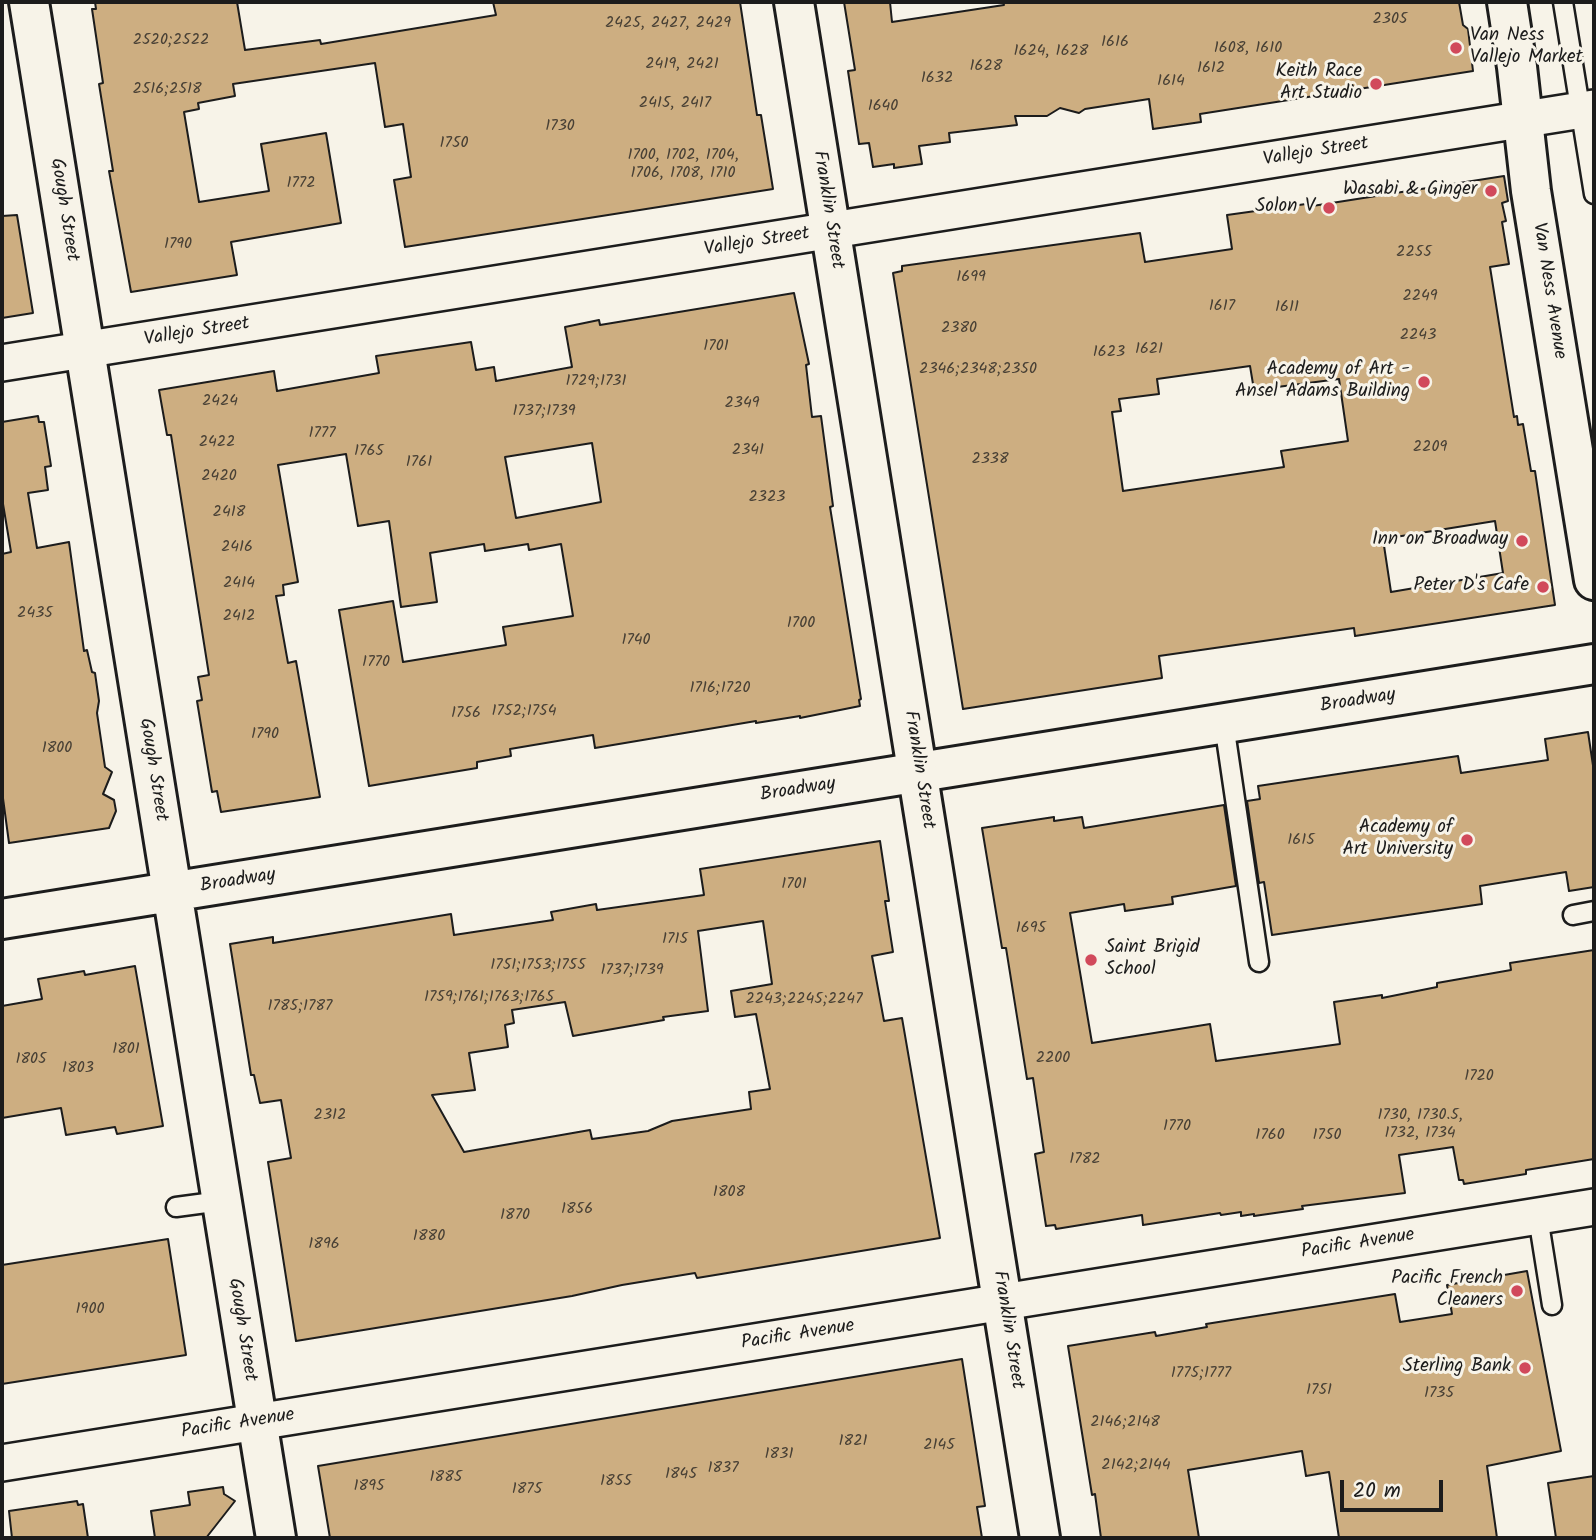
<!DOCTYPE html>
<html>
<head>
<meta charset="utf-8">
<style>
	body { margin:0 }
	#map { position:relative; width:1596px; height:1540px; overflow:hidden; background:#f7f3e8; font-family:Kalam,sans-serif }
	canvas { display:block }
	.frame { position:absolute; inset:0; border:4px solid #1c1c1c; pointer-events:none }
	.scale { position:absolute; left:1340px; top:1480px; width:103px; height:32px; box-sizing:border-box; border:4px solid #1c1c1c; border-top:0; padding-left:9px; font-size:21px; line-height:24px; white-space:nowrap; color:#1c1c1c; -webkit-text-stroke:5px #f7f3e8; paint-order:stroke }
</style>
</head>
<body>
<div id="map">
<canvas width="1596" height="1540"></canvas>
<div class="frame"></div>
<div class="scale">20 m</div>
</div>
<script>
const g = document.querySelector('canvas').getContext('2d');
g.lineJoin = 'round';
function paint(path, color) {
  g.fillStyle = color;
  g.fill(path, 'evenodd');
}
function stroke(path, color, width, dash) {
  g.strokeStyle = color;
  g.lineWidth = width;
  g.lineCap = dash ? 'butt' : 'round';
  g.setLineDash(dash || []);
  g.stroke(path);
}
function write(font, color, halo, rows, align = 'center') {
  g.font = font + ' Kalam,sans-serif';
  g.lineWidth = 6;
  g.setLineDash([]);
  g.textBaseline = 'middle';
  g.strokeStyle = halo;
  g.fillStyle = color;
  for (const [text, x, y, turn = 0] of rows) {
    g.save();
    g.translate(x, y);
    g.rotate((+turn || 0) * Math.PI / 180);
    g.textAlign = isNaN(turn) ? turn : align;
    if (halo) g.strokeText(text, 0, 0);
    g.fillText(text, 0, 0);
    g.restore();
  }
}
const building = new Path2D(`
	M95 2H237L245 50 320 40 321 44 496 15 493 2H740L757 115H761L773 189 405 247 394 180 411 177 403 124 385 127 375 63 233 84 235 96 198 103 199 109 184 112 199 202 269 191 261 144 326 133 341 223 231 242 237 275 131 292 109 171H113L99 84 103 83 92 9H96Z
	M844 2H890L892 22 1004 5 1003 2H1459L1463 25 1468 29 1473 71 1200 114 1201 122 1153 129 1149 99 1085 109 1079 113 1060 108 1047 116H1015L1017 125 949 133 950 142 919 146 922 164 894 168V164L873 167 869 143 859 144 848 71 855 70Z
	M1504 176 1508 201 1502 203 1506 221 1502 222 1509 264 1490 267 1514 417 1517 416 1518 425 1523 424 1531 471H1535L1555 605 1355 636 1354 628 1159 656 1162 678 963 709 893 273 902 271V266L1140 233 1145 262 1232 249 1227 215 1306 204V207ZM1250 366 1254 390 1339 379 1348 441 1281 451 1284 467 1123 491 1112 412 1121 411 1119 399 1159 394 1157 379ZM1495 521 1503 573 1391 592 1383 539Z
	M17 215 33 313 2 318V216Z
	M794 293 809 364 806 365 812 417 821 416 833 506 830 507 861 699 859 700 860 706 800 718V716L756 723V721L595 748 593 735 510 749 511 756 477 762V768L369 786 339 610 393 601 403 662 506 645 503 627 573 616 561 544 529 550 528 544 485 551 484 544 430 553 437 602 401 607 389 521 358 526 346 454 278 465 298 582 283 585 284 595 276 596 288 663 296 661 320 797 221 812 217 791 212 792 197 701 202 700 198 677 209 675 171 435H167L159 390 274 371 277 391 379 373 376 356 471 342 476 370 494 367 496 381 572 367 565 327 599 320 600 325ZM592 443 601 502 516 518 505 457Z
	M38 416 39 422H44L51 466 45 467 48 490 28 493 37 548 69 542 84 651 87 650 92 672 95 673 99 701 97 713 105 767 112 772 103 794 114 800 116 811 109 828 9 843 2 791V554L11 552 2 498V422Z
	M1588 732 1594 772V887L1569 891 1566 872 1480 886 1482 904 1272 935 1264 882 1259 883 1247 801 1260 799 1258 786 1458 756 1461 773 1548 760 1545 739Z
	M1224 805 1236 886 1172 897 1173 904 1125 911 1124 904 1070 913 1092 1043 1210 1024 1216 1061 1340 1044 1334 1002 1382 995V998L1437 987V983L1511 970 1510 963 1594 950V1159L1526 1170V1174L1464 1184 1463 1180H1459L1453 1147 1399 1155 1405 1193 1302 1206 1303 1209 1254 1216V1214L1241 1216V1212L1221 1215 1220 1213 1143 1225 1142 1215 1056 1229 1055 1225 1046 1226 1035 1154 1044 1152 1033 1078 1027 1079 1006 948H1002L982 828 1054 817V821L1082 817 1084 828Z
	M880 841 889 901H885L893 952 872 956 884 1021 902 1018 940 1238 697 1278 695 1273 622 1285 572 1296 296 1341 268 1162 291 1158 281 1100 260 1103 254 1075H251L230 944 273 937V943L451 914 454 935 553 920 551 912 596 904 597 910 704 895 700 869ZM763 921 772 984 731 991 735 1017 756 1014 770 1089 749 1092 751 1109 672 1121 648 1131 592 1139 590 1130 464 1152 432 1095 475 1090 469 1053 508 1047 505 1025 514 1023 512 1010 565 1002 573 1036 664 1020 663 1017 708 1011 698 931Z
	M135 966 163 1126 117 1134 115 1127 66 1135 61 1108 2 1118V1006L42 999 38 979 84 971 85 975Z
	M168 1239 186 1355 2 1384V1265Z
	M1527 1271 1561 1451 1487 1466 1497 1538H1339L1329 1472 1306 1476 1302 1451 1188 1470 1199 1538H1101L1095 1494 1092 1495 1068 1346 1155 1332 1156 1336 1207 1327 1206 1324 1395 1294 1400 1322 1452 1314 1447 1285Z
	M962 1359 985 1506 977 1507 982 1538H330L318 1466Z
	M1594 1476V1538H1556L1548 1483Z
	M223 1487 224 1494 235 1501 206 1538H155L151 1511 190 1505 188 1492Z
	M77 1501 78 1505 83 1504 88 1538H12L9 1511Z`);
paint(building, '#cdae81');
stroke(building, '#1c1c1c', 2);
const service = new Path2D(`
	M1563 2 1594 194
	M1224 724 1259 962
	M1573 915 1594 911
	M176 1207 221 1201
	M1538 1217 1552 1305`);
const minor = new Path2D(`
	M2 363 1594 108
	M2 1463 1594 1207`);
const tertiary = new Path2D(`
	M29 2 276 1538
	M2 919 1594 664`);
const secondary = new Path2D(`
	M794 2 1040 1538`);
const trunk = new Path2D(`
	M1507 2 1517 67 1531 191 1594 580`);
stroke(service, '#1c1c1c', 23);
stroke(minor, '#1c1c1c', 40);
stroke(tertiary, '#1c1c1c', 44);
stroke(secondary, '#1c1c1c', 44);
stroke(trunk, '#1c1c1c', 44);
stroke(service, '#f7f3e8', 18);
stroke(minor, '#f7f3e8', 35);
stroke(tertiary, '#f7f3e8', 38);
stroke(secondary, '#f7f3e8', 38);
stroke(trunk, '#f7f3e8', 38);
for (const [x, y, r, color] of [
	[1456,48,7,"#d1495b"],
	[1376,84,7,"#d1495b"],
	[1491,191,7,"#d1495b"],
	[1329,208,7,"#d1495b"],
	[1424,382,7,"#d1495b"],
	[1522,541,7,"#d1495b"],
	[1543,587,7,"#d1495b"],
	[1467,840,7,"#d1495b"],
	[1091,960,7,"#d1495b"],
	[1517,1291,7,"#d1495b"],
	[1525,1368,7,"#d1495b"]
]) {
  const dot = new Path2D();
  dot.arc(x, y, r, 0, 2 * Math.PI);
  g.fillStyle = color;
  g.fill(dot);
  stroke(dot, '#f7f3e8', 2.5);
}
write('16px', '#484035', null, [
	["2305",1390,20],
	["2425, 2427, 2429",668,24],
	["2520;2522",171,41],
	["1616",1115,43],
	["1608, 1610",1248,49],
	["1624, 1628",1051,52],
	["2419, 2421",682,65],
	["1628",986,67],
	["1612",1211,69],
	["1632",937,79],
	["1614",1171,82],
	["2516;2518",167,90],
	["2415, 2417",675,104],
	["1640",883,107],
	["1730",560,127],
	["1750",454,144],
	["1700, 1702, 1704,",683,156],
	["1706, 1708, 1710",683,174],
	["1772",301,184],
	["1790",178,245],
	["2255",1414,253],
	["1699",971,278],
	["2249",1420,297],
	["1617",1222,307],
	["1611",1287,308],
	["2380",959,329],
	["2243",1418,336],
	["1701",716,347],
	["1621",1149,350],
	["1623",1109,353],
	["2346;2348;2350",978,370],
	["1729;1731",596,382],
	["2424",220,402],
	["2349",742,404],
	["1737;1739",544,412],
	["1777",322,434],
	["2422",217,443],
	["2209",1430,448],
	["2341",748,451],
	["1765",369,452],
	["2338",990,460],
	["1761",419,463],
	["2420",219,477],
	["2323",767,498],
	["2418",229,513],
	["2416",237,548],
	["2414",239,584],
	["2435",35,614],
	["2412",239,617],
	["1700",801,624],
	["1740",636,641],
	["1770",376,663],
	["1716;1720",720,689],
	["1752;1754",524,712],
	["1756",466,714],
	["1790",265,735],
	["1800",57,749],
	["1615",1301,841],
	["1701",794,885],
	["1695",1031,929],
	["1715",675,940],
	["1751;1753;1755",538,966],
	["1737;1739",632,971],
	["1759;1761;1763;1765",489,998],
	["2243;2245;2247",804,1000],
	["1785;1787",300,1007],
	["1801",126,1050],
	["2200",1053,1059],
	["1805",31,1060],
	["1803",78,1069],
	["1720",1479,1077],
	["2312",330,1116],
	["1730, 1730.5,",1420,1116],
	["1732, 1734",1420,1134],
	["1770",1177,1127],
	["1760",1270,1136],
	["1750",1327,1136],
	["1782",1085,1160],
	["1808",729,1193],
	["1856",577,1210],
	["1870",515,1216],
	["1880",429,1237],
	["1896",324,1245],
	["1900",90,1310],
	["1775;1777",1201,1374],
	["1751",1319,1391],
	["1735",1439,1394],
	["2146;2148",1125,1423],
	["1821",853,1442],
	["2145",939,1446],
	["1831",779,1455],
	["2142;2144",1136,1466],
	["1837",723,1469],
	["1845",681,1475],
	["1885",446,1478],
	["1855",616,1482],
	["1895",369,1487],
	["1875",527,1490]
]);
write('19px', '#1c1c1c', '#f7f3e8', [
	["Van Ness",1470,37,"left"],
	["Vallejo Market",1470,59,"left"],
	["Keith Race",1362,73],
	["Art Studio",1362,95],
	["Wasabi & Ginger",1477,191],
	["Solon V",1315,208],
	["Academy of Art -",1410,371],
	["Ansel Adams Building",1410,393],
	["Inn on Broadway",1508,541],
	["Peter D's Cafe",1529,587],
	["Academy of",1453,829],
	["Art University",1453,851],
	["Saint Brigid",1105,949,"left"],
	["School",1105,971,"left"],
	["Pacific French",1503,1280],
	["Cleaners",1503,1302],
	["Sterling Bank",1511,1368]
], 'right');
write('19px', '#1c1c1c', '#f7f3e8', [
	["Vallejo Street",1316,153,-9],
	["Gough Street",63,210,81],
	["Franklin Street",827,210,81],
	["Vallejo Street",757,243,-9],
	["Van Ness Avenue",1548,291,81],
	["Vallejo Street",197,333,-9],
	["Broadway",1358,702,-9],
	["Gough Street",152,770,81],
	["Franklin Street",918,770,81],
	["Broadway",798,791,-9],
	["Broadway",238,882,-9],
	["Pacific Avenue",1358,1245,-9],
	["Gough Street",241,1330,81],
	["Franklin Street",1007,1330,81],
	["Pacific Avenue",798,1336,-9],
	["Pacific Avenue",238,1425,-9]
]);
</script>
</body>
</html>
